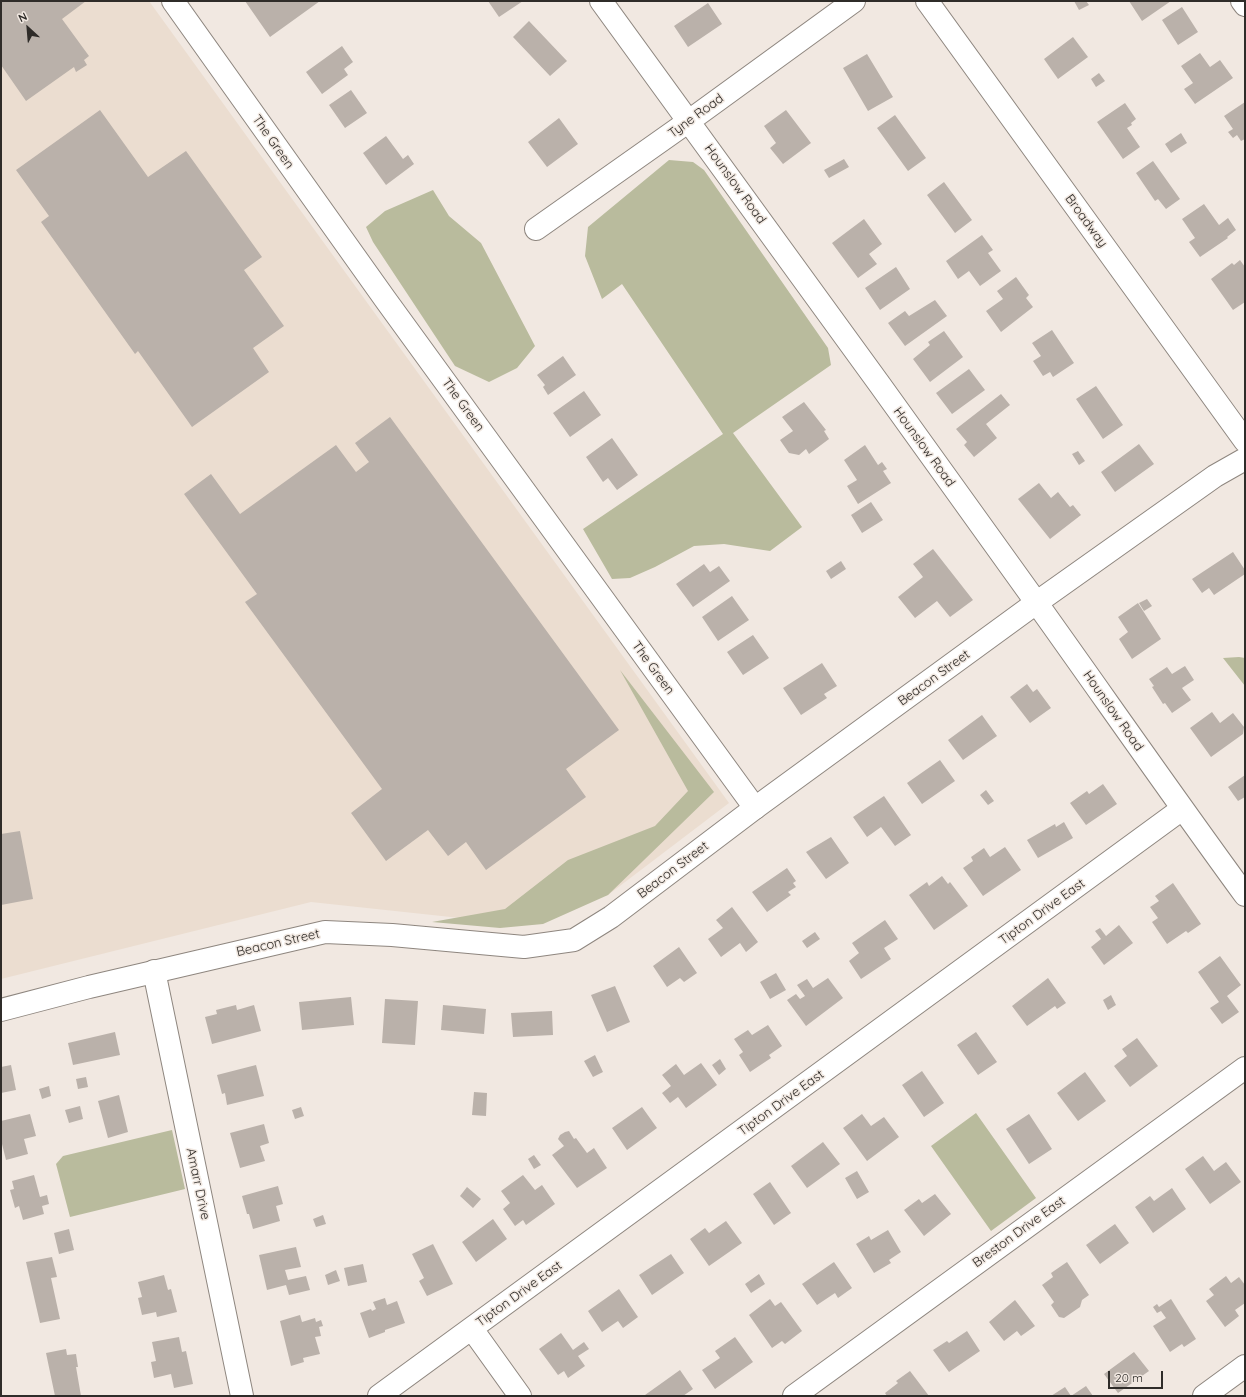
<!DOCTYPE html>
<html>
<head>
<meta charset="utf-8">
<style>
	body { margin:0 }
	#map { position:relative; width:1246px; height:1397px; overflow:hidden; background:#f1e8e1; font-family:Quicksand,sans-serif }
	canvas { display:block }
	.frame { position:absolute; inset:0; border:2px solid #2f2c29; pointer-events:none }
	.north { position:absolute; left:8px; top:8px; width:40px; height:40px; -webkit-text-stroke:3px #f1e8e1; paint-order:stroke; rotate:334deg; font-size:11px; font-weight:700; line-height:16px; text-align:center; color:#2f2c29 }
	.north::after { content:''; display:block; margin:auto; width:14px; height:18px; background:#2f2c29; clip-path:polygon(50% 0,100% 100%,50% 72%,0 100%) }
	.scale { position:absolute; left:1108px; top:1371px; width:55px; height:18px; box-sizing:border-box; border:2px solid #2f2c29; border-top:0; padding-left:5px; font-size:12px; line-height:14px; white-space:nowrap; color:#2f2c29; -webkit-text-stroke:3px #f1e8e1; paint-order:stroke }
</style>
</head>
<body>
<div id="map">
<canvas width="1246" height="1397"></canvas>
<div class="frame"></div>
<div class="north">N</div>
<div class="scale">20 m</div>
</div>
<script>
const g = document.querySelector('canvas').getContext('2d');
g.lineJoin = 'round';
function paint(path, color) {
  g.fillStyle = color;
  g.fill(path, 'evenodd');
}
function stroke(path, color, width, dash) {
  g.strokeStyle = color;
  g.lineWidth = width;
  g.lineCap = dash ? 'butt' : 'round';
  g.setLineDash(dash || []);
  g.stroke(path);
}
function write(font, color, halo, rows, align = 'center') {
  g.font = font + ' Quicksand,sans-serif';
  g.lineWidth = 3;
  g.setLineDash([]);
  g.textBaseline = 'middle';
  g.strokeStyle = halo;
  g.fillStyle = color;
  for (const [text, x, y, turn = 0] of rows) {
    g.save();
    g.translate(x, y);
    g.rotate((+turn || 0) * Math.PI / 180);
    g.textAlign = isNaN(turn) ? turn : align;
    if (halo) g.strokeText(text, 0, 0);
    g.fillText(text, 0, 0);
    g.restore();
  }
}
paint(new Path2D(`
	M1 1H149L729 803 608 895 516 924 311 902 1 979Z`), '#ebddd0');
paint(new Path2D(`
	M669 160 693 162 704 170 828 348 831 365 733 433 802 527 770 551 724 544 694 546 655 567 630 578 612 579 583 529 723 434 622 284 602 299 585 256 588 227Z
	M433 190 449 216 481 243 535 346 517 368 489 382 455 366 373 242 366 227 385 211Z
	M1239 657 1245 658V686L1223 658Z
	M620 670 714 792 608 895 543 924 500 928 432 922 505 909 568 860 655 826 688 791Z
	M976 1113 1036 1198 991 1231 931 1146Z
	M172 1130 185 1189 70 1217 56 1164 63 1156Z`), '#b9bb9d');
paint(new Path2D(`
	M1 1H86L62 19 89 56 84 60 87 65 76 72 74 67 26 101 1 65Z
	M245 1H320L270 37Z
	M488 1H523L499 17Z
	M1074 1H1086L1089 5 1079 10Z
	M1129 1H1171L1142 21Z
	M708 3 722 24 688 47 674 26Z
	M1182 7 1198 32 1178 45 1162 20Z
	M529 21 567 61 550 76 513 37Z
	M1073 37 1088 57 1058 79 1044 59Z
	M342 46 353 62 344 69 348 75 322 94 306 72Z
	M1200 53 1210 67 1220 60 1233 78 1195 104 1184 89 1193 83 1181 66Z
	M867 54 893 97 868 111 843 68Z
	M1099 73 1105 81 1096 87 1091 79Z
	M351 90 367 113 345 128 329 105Z
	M1245 102V139L1241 141 1237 135 1233 138 1228 132 1233 129 1224 116Z
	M1125 103 1136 119 1131 123 1132 125 1127 128 1140 147 1123 159 1097 122Z
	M100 110 148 177 186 151 262 257 244 270 284 326 253 348 269 372 192 427 138 351 135 354 41 222 49 216 16 170Z
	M786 110 811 143 783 164 770 148 776 143 764 126Z
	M895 115 926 158 908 171 877 128Z
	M559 118 578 144 547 167 528 142Z
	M1181 133 1187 143 1171 153 1165 144Z
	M386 136 403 159 408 155 414 164 386 185 363 153Z
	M844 159 849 167 829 178 824 170Z
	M1153 161 1180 199 1166 209 1158 199 1155 201 1136 173Z
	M944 182 972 220 955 233 927 195Z
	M1204 204 1219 225 1228 218 1236 230 1227 237 1228 238 1200 257 1189 242 1195 238 1182 219Z
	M864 219 882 244 869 254 877 264 858 278 832 243Z
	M982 235 993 250 988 253 1001 271 980 286 969 271 958 279 946 261Z
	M1240 260 1245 267V302L1233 310 1211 279 1232 263 1234 265Z
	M896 267 910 289 880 310 865 288Z
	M1016 277 1029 295 1026 298 1033 307 1001 332 986 311 1003 299 997 291Z
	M935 300 947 316 905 346 888 323 905 311 909 316Z
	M1052 330 1074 363 1053 377 1050 372 1043 376 1033 361 1041 356 1032 343Z
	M944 331 963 357 930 382 913 359 930 345 928 342Z
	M563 356 576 375 548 395 543 387 545 385 537 375Z
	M969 369 985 390 952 414 936 393Z
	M1096 386 1123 425 1103 439 1076 399Z
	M584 391 601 415 570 437 553 413Z
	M1001 394 1010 405 986 424 997 438 974 457 964 445 967 442 956 429Z
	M804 402 826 430 824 431 829 439 809 454 806 449 799 455 789 453 780 440 793 431 782 417Z
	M390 417 619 730 566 769 586 797 486 870 466 842 448 856 428 830 386 861 351 813 382 789 245 602 257 594 184 494 211 474 240 514 336 445 356 472 369 462 355 443Z
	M612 438 638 475 617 490 608 478 603 482 586 457Z
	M1139 444 1154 464 1115 492 1101 472Z
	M865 445 878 465 882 462 887 469 883 471 891 483 858 504 847 486 857 480 844 460Z
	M1078 451 1085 461 1079 465 1072 454Z
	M1039 483 1051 498 1058 492 1070 507 1073 505 1081 515 1050 539 1018 499Z
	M871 502 883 520 862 533 851 515Z
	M933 549 973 600 950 617 937 601 915 618 898 597 923 577 913 564Z
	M1233 552 1245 570V574L1214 595 1209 588 1202 593 1192 579Z
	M841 561 846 569 831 579 826 571Z
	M704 564 710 572 719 566 730 581 693 607 676 584Z
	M732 596 749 620 718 641 702 617Z
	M1147 599 1152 606 1144 611 1139 603Z
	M1138 603 1161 639 1132 659 1119 639 1128 632 1118 617Z
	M753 635 769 658 743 675 727 652Z
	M822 663 837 686 824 694 827 698 801 715 783 688Z
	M1185 666 1194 680 1182 688 1191 700 1172 713 1165 703 1163 704 1152 687 1154 686 1149 679 1167 667 1172 674Z
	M1027 684 1033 692 1037 689 1051 708 1030 723 1010 697Z
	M1212 712 1220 723 1233 713 1244 727 1243 734 1211 757 1190 728Z
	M982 715 997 736 963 760 948 740Z
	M940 760 955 781 922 804 907 783Z
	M1245 775V797L1238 801 1228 787Z
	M1103 784 1117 804 1086 825 1070 803 1087 791 1089 794Z
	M986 790 994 801 988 805 980 795Z
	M884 796 911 835 895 846 881 827 867 837 853 817Z
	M1064 822 1073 838 1038 858 1027 840 1055 824 1056 827Z
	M20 831 33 899 1 905V834Z
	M831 837 849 863 826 879 806 852Z
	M1005 847 1021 870 983 896 963 868 973 861 971 857 984 848 990 857Z
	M787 868 796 881 793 883 796 887 788 892 791 895 767 912 752 892Z
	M942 876 948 884 950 882 968 906 934 930 909 895 927 882 929 886Z
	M1173 883 1201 924 1188 933 1186 931 1167 944 1152 922 1158 918 1150 907 1159 901 1155 896Z
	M732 907 758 942 746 952 740 943 721 957 708 939 723 928 716 920Z
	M885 920 898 939 884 948 891 959 861 979 849 961 859 953 852 943Z
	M1119 925 1133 943 1104 965 1091 947 1101 939 1095 931 1100 928 1106 936Z
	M815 932 820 939 807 948 802 941Z
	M679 947 697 973 684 982 680 978 667 987 653 966Z
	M1220 956 1241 985 1227 996 1239 1012 1222 1024 1210 1008 1219 1002 1198 972Z
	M776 973 786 990 770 999 760 982Z
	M828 978 843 998 806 1026 787 1000 796 994 800 999 805 996 797 985 807 979 813 988Z
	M1048 978 1066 1003 1057 1009 1055 1006 1027 1026 1012 1006Z
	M615 986 630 1022 607 1032 591 995Z
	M1111 995 1116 1005 1108 1010 1103 1000Z
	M351 997 354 1025 302 1030 299 1002Z
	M385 999 418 1001 415 1045 382 1043Z
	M236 1005 237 1010 254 1005 261 1031 212 1044 205 1017 217 1014 216 1010Z
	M443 1005 486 1009 484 1034 441 1030Z
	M552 1011 553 1035 513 1037 511 1013Z
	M768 1025 782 1046 769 1055 771 1058 750 1072 739 1055 743 1052 734 1039 748 1030 752 1035Z
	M115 1032 120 1055 73 1065 68 1043Z
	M976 1032 997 1062 978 1075 957 1045Z
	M1137 1038 1158 1066 1130 1087 1114 1066 1127 1056 1122 1049Z
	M595 1055 603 1072 593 1077 584 1061Z
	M720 1059 726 1069 719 1075 712 1065Z
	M701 1063 717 1085 686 1108 678 1097 670 1103 662 1093 671 1086 662 1075 676 1064 684 1075Z
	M11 1065 16 1090 1 1093V1067Z
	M256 1065 264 1096 227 1105 225 1093 222 1094 217 1075Z
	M922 1071 944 1103 924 1117 902 1085Z
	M1085 1072 1106 1101 1078 1121 1057 1093Z
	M86 1077 88 1087 78 1089 76 1079Z
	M49 1086 51 1096 42 1099 39 1089Z
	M474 1092 487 1093 486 1116 472 1115Z
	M119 1095 128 1132 108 1138 98 1101Z
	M80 1106 83 1119 69 1123 65 1110Z
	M301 1107 304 1116 295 1119 292 1110Z
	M642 1107 657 1128 627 1150 612 1128Z
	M30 1114 36 1136 24 1139 28 1154 6 1160 1 1140V1121Z
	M862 1114 871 1126 884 1117 899 1137 867 1161 843 1128Z
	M1029 1114 1052 1149 1029 1164 1006 1129Z
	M264 1124 269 1143 260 1146 265 1161 240 1168 230 1133Z
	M569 1131 574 1139 576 1138 587 1153 594 1148 607 1168 577 1188 552 1155 564 1146 558 1139 560 1135 565 1132Z
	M823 1142 840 1164 807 1188 791 1166Z
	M534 1155 541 1165 534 1169 528 1159Z
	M1203 1156 1214 1171 1226 1162 1241 1182 1210 1204 1185 1169Z
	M857 1171 869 1192 857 1199 845 1178Z
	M34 1175 40 1197 47 1195 49 1204 42 1206 44 1214 23 1220 19 1206 15 1208 10 1190 14 1189 12 1181Z
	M523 1175 535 1190 542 1185 555 1204 526 1225 523 1220 515 1226 503 1209 510 1203 501 1191Z
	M770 1182 791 1213 774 1225 753 1194Z
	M278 1186 283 1204 276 1206 280 1221 253 1229 249 1214H247L242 1196Z
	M467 1187 481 1199 473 1208 460 1196Z
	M1172 1188 1186 1209 1153 1233 1135 1207 1150 1196 1154 1201Z
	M935 1194 951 1214 924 1236 904 1210 919 1199 922 1203Z
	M323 1215 326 1224 316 1227 313 1219Z
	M493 1219 507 1239 476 1262 462 1242Z
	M726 1221 742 1243 709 1266 690 1239 705 1228 709 1233Z
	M1115 1224 1129 1243 1100 1264 1086 1245Z
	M69 1229 74 1250 59 1254 54 1233Z
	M888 1230 901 1252 889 1260 891 1263 874 1273 856 1244 869 1236 871 1240Z
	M433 1244 453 1284 427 1296 419 1281 424 1278 412 1254Z
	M296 1247 301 1267 285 1270 288 1280 306 1276 310 1290 289 1295 286 1285 267 1290 259 1255Z
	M671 1254 684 1273 652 1295 639 1275Z
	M52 1257 57 1277 51 1278 60 1319 40 1323 26 1262Z
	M834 1262 852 1288 838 1298 835 1293 817 1305 802 1284Z
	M1067 1262 1089 1295 1082 1300 1080 1307 1064 1318 1059 1317 1051 1305 1054 1302 1042 1285 1053 1277 1051 1273Z
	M363 1264 367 1282 348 1286 344 1268Z
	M336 1270 340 1281 328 1285 325 1275Z
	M759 1274 765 1284 751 1293 745 1284Z
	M164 1275 168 1290 171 1289 177 1312 157 1317 156 1312 142 1315 138 1298 142 1297 138 1282Z
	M1226 1276 1231 1283 1239 1277 1245 1285V1303L1235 1310 1239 1316 1225 1327 1206 1301 1214 1295 1209 1289Z
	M619 1289 638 1317 623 1328 618 1321 602 1332 588 1311Z
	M385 1298 387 1305 397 1301 405 1323 385 1330V1332L369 1338 360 1313 371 1309 372 1311 376 1309 373 1302Z
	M770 1299 775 1306 781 1302 802 1331 785 1344 782 1341 772 1348 749 1315Z
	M1171 1299 1196 1339 1184 1347 1182 1344 1170 1352 1153 1326 1166 1318 1161 1311 1157 1313 1153 1307 1157 1304 1159 1307Z
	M1015 1300 1035 1326 1021 1336 1017 1331 1004 1341 989 1322Z
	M300 1315 302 1322 315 1318 316 1322 321 1320 323 1326 319 1327 321 1336 315 1337 320 1354 303 1358 304 1362 291 1366 280 1321Z
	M967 1331 980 1351 949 1372 933 1350 947 1341 949 1343Z
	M561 1333 573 1350 584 1342 589 1349 578 1356 585 1366 568 1378 564 1371 558 1375 539 1349Z
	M179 1337 182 1352 186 1351 193 1384 174 1388 171 1374 154 1378 151 1362 156 1361 152 1342Z
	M735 1337 753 1362 715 1389 702 1370 720 1358 715 1351Z
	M66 1349 67 1355 76 1354 78 1367H76L81 1396H55L46 1353Z
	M1134 1352 1149 1371 1118 1393 1104 1374Z
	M680 1370 693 1389 683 1396H646L645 1395Z
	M910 1371 929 1396H887L885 1393 898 1383 896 1381Z
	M1086 1386 1093 1396H1051L1065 1387 1071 1396Z`), '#bab1aa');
const minor = new Path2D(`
	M173 1 385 299 755 808
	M601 1C747 200 892 401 1036 602 1106 700 1174 798 1245 895
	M927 1 1245 441
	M1242 1 1245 5
	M536 229 689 121 854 1
	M154 971 242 1396
	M472 1329 520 1396
	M379 1396 1182 809
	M794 1396 1245 1068
	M1204 1396 1245 1366`);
const tertiary = new Path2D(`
	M1 1010 89 987 325 932 392 935 524 947 574 940 611 917 755 808 1036 603 1215 476 1245 459`);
stroke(minor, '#8e867f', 24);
stroke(tertiary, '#8e867f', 24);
stroke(minor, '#fff', 22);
stroke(tertiary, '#fff', 22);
write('13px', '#2f2c29', '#f1e8e1', [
	["Tyne Road",696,116,-36],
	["The Green",273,142,55],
	["Hounslow Road",735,184,54],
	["Broadway",1086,221,54],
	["The Green",463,405,54],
	["Hounslow Road",924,447,54],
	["The Green",653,668,54],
	["Beacon Street",934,678,-36],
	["Hounslow Road",1113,711,55],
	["Beacon Street",673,870,-37],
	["Tipton Drive East",1042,912,-36],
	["Beacon Street",278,943,-13],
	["Tipton Drive East",781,1103,-36],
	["Amarr Drive",198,1184,78],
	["Breston Drive East",1019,1232,-36],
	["Tipton Drive East",519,1294,-36]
]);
</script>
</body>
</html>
